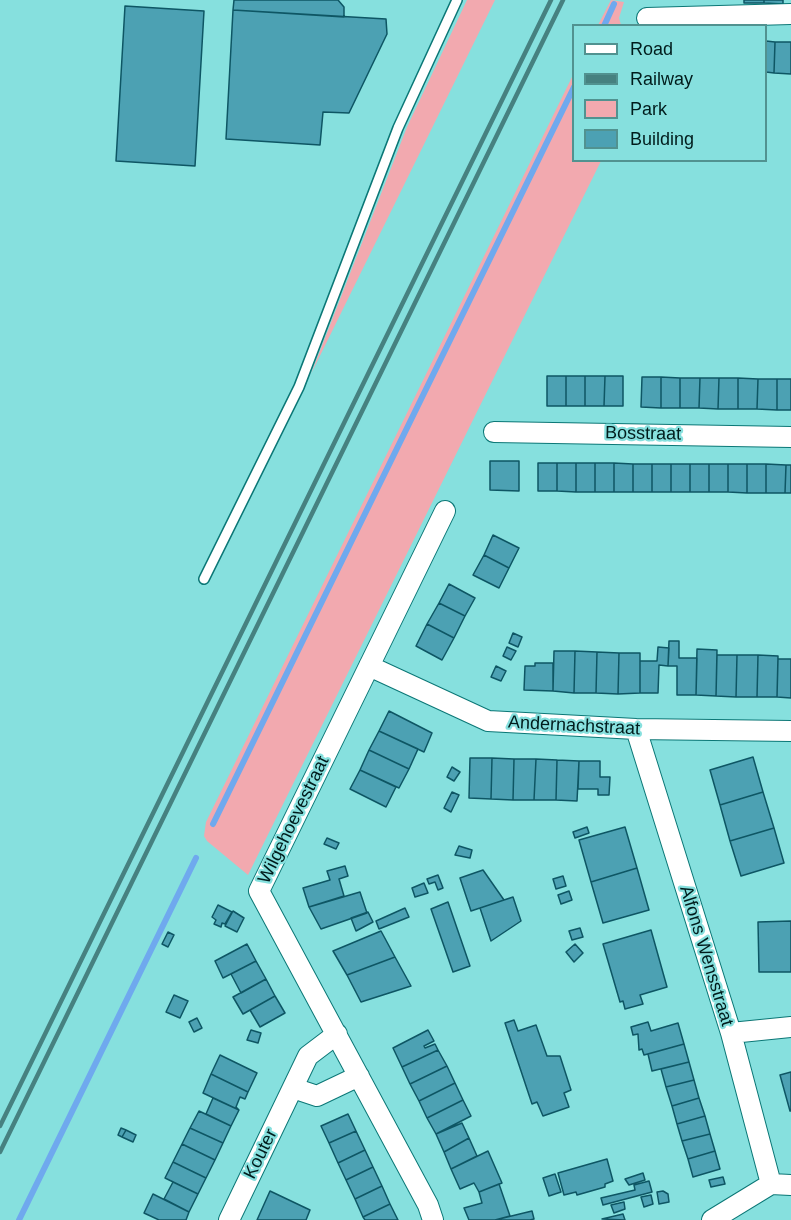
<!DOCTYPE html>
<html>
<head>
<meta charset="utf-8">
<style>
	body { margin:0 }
	#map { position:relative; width:791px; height:1220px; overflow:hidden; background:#86e0de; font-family:Helvetica,sans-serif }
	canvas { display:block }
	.legend { position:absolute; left:572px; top:24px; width:195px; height:138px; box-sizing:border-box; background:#86e0de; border:2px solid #519290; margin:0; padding:8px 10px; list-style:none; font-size:18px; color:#011c1c }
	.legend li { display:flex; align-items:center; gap:12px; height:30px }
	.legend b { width:30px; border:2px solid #519290 }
</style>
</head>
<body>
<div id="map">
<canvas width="791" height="1220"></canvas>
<ul class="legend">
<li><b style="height:8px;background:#fff"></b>Road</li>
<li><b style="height:8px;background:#468180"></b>Railway</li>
<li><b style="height:16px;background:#f2a9af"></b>Park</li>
<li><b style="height:16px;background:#4ca1b3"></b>Building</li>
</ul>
</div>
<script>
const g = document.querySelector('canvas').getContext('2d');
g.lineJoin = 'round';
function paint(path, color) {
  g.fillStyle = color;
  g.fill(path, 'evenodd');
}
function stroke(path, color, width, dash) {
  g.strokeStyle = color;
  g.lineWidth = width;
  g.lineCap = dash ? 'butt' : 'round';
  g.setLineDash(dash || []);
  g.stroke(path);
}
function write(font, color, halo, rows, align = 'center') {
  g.font = font + ' Helvetica,sans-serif';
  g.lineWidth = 4.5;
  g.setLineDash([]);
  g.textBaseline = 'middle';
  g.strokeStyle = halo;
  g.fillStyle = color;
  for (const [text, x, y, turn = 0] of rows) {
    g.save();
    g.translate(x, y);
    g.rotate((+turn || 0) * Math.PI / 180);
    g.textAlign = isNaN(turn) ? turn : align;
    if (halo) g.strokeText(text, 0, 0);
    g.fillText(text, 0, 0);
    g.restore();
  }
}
paint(new Path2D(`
	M467 0H495L311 374 407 127Z
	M611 0 624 2 619 18 621 25H598Z
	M573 75 574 160 601 161 248 875 207 841 204 836 206 822Z`), '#f2a9af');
stroke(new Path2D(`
	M604 26 614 4
	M213 824 574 87
	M19 1220 196 858`), '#6fa9ee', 6);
const building = new Path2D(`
	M234 0H338L344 7V17L233 10Z
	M744 0H764V3H744Z
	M764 0H783V4L764 3Z
	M125 6 204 11 195 166 116 161Z
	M233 10 386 19 387 34 349 113 323 112 320 145 226 139Z
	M766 41 775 42 774 73 766 72Z
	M775 42H791V74L774 73Z
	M547 376H566V406H547Z
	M566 376H585V406H566Z
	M585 376H605L604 406H585Z
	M605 376H623V406H604Z
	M642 377H661V408L641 407Z
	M661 377 680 378V408H661Z
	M680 378H700L699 408H680Z
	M700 378H719L718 409 699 408Z
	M719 378H738V409H718Z
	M738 378 758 379 757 409H738Z
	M758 379H777V410L757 409Z
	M777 379H791V410H777Z
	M490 461H519V491L490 490Z
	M538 463H557V491H538Z
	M557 463H576V492L557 491Z
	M576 463H595V492H576Z
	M595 463H614V492H595Z
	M614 463 633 464V492H614Z
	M633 464H652V492H633Z
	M652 464H671V492H652Z
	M671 464H690V492H671Z
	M690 464H709V492H690Z
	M709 464H728V492H709Z
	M728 464H747V493L728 492Z
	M747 464H766V493H747Z
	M766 464 786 465 785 493H766Z
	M786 465H791V493H785Z
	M493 535 519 548 509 568 484 555Z
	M484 555 509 568 499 588 473 575Z
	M449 584 475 598 465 616 439 603Z
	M439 603 465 616 454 638 427 624Z
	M427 624 454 638 442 660 416 646Z
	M513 633 522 637 518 647 509 643Z
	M669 641H679V658H697L696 695H677V666H668Z
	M507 647 516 651 511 660 503 656Z
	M658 647 669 648 668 666 659 665 658 693H640V661H657Z
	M697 649 717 650 716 696 696 695Z
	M554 651H575L574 693 553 691Z
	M575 651 597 652 596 693H574Z
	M597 652 619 653 618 694 596 693Z
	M619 653H640V693L618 694Z
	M717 655H737L736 697 716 696Z
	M737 655H758L757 697H736Z
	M758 655 778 656 777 697H757Z
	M778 659H791V698L777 697Z
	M535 663H553V691L524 690 525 666H535Z
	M496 666 506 671 501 681 491 677Z
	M389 711 432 733 424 752 379 731Z
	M379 731 418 749 409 769 369 750Z
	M369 750 409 769 399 788 360 770Z
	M753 757 763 792 720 805 710 770Z
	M470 758H492L491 799 469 798Z
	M492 758 514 759 513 800 491 799Z
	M514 759H536L534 800H513Z
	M536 759 557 760 556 800H534Z
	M557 760 579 761 577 801 556 800Z
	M579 761H600V777H610L609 795H598V789H578Z
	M452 767 460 772 454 781 447 777Z
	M360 770 396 787 386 807 350 789Z
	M452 792 459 795 451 812 444 808Z
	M763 792 774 828 730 841 720 805Z
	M587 827 589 833 575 838 573 832Z
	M625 827 637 868 591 882 579 840Z
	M774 828 784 863 741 876 730 841Z
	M327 838 339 843 336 849 324 844Z
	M459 846 472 850 470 858 455 855Z
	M345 866 348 876 339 879 344 896 309 907 303 888 330 880 327 871Z
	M637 868 649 910 603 923 591 882Z
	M483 870 504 900 471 911 460 878Z
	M438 875 443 888 438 890 435 882 429 884 427 879Z
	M563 876 566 886 556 889 553 879Z
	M424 883 428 893 415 897 412 888Z
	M569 891 572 900 561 904 558 895Z
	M360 892 367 913 321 929 309 907Z
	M513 897 521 921 491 941 480 908Z
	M448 902 470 966 453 972 431 909Z
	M218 905 232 912 225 924 222 923 221 927 214 924 216 920 212 917Z
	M405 908 409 917 379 929 376 921Z
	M233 911 244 918 237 932 225 926Z
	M368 912 373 922 356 931 351 918Z
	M791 921V972H759L758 922Z
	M580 928 583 937 572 940 569 931Z
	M651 930 667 987 640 995 643 1004 625 1009 623 1001 620 1002 603 944Z
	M381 931 395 957 347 975 333 951Z
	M168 932 174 935 168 947 162 944Z
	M247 944 256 961 223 978 215 961Z
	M575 944 583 953 574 962 566 952Z
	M395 957 411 986 361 1002 347 975Z
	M256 961 266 979 241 993 231 974Z
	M266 979 275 996 243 1014 233 997Z
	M174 995 188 1001 180 1018 166 1012Z
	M275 996 285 1013 260 1027 250 1010Z
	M197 1018 202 1028 194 1032 189 1022Z
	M514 1020 518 1031 536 1025 547 1056H560L571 1090 564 1093 569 1107 543 1116 537 1102 532 1104 505 1023Z
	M648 1022 651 1031 678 1023 684 1044 644 1055 642 1049 639 1050 638 1034 633 1035 631 1027Z
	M251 1030 261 1033 258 1043 247 1040Z
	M428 1030 434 1041 424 1046 425 1048 435 1044 438 1050 402 1067 393 1048Z
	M684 1044 689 1062 652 1071 648 1054Z
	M438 1050 447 1066 410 1084 402 1067Z
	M220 1055 257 1073 248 1092 211 1074Z
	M689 1062 694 1080 666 1087 661 1069Z
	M447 1066 455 1083 419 1101 410 1084Z
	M791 1072V1111H790L780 1075Z
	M211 1074 248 1092 245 1099 240 1097 236 1107 239 1110 203 1093Z
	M694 1080 699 1098 672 1106 666 1087Z
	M455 1083 463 1100 427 1118 419 1101Z
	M213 1098 239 1110 231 1126 206 1114Z
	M699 1098 705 1116 677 1124 672 1106Z
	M463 1100 471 1116 436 1134 427 1118Z
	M199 1111 231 1126 223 1143 190 1128Z
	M348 1114 356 1131 329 1143 321 1126Z
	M705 1116 710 1134 682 1141 677 1124Z
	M462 1123 469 1138 444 1152 436 1134Z
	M121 1128 126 1130 122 1137 118 1135Z
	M190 1128 223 1143 215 1160 182 1144Z
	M126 1130 136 1135 133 1142 122 1137Z
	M356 1131 365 1150 338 1163 329 1143Z
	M710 1134 715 1151 688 1159 682 1141Z
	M469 1138 477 1156 451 1169 444 1152Z
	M182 1144 215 1160 206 1178 173 1162Z
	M365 1150 373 1167 346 1180 338 1163Z
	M488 1151 502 1183 479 1192 474 1183 460 1189 451 1169Z
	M715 1151 720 1169 693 1177 688 1159Z
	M607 1159 613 1181 605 1184V1187L577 1195 576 1192 564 1195 558 1173Z
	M173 1162 206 1178 198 1194 165 1178Z
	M373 1167 382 1186 355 1199 346 1180Z
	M643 1173 645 1180 629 1185 625 1179Z
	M555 1174 561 1192 549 1196 543 1178Z
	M723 1177 725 1184 711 1187 709 1180Z
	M649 1181 652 1192 603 1205 601 1198 635 1190 634 1185Z
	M173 1182 198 1194 189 1212 164 1199Z
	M499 1184 510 1216 495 1220H469L464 1208 482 1203 479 1192Z
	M382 1186 390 1204 363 1217 355 1199Z
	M270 1191 310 1210 306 1220H257Z
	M663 1191 668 1194 669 1202 659 1204 657 1192Z
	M153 1194 189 1212 186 1220H159L144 1213Z
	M651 1195 653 1204 644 1207 641 1197Z
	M624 1202 625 1209 614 1213 611 1205Z
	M390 1204 398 1220H365L363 1217Z
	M532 1211 534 1219 530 1220H495Z
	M623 1214 625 1220 602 1219Z`);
paint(building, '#4ca1b3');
stroke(building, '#0e5664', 1.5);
const lane = new Path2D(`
	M204 579 299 387 398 128 457 0`);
const street = new Path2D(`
	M647 18 791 14
	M494 432 791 437
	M369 666 488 721 636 729 791 731
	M636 729 731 1033 771 1184
	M731 1033 791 1027
	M293 1088 317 1096 359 1076
	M229 1220 308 1056 337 1034
	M433 1220 428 1205 259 891 445 511
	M712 1220 771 1184 791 1185`);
stroke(lane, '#0b7776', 12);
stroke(street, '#0b7776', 22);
stroke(lane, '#fff', 9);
stroke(street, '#fff', 20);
stroke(new Path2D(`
	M0 1126 551 0
	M0 1152 563 0`), '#468180', 4.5);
write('18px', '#011c1c', '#86e0de', [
	["Bosstraat",643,434,1],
	["Andernachstraat",574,726,3],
	["Wilgehoevestraat",294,820,-64],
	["Alfons Wensstraat",706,956,73],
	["Kouter",261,1154,-64]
]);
</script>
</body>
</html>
